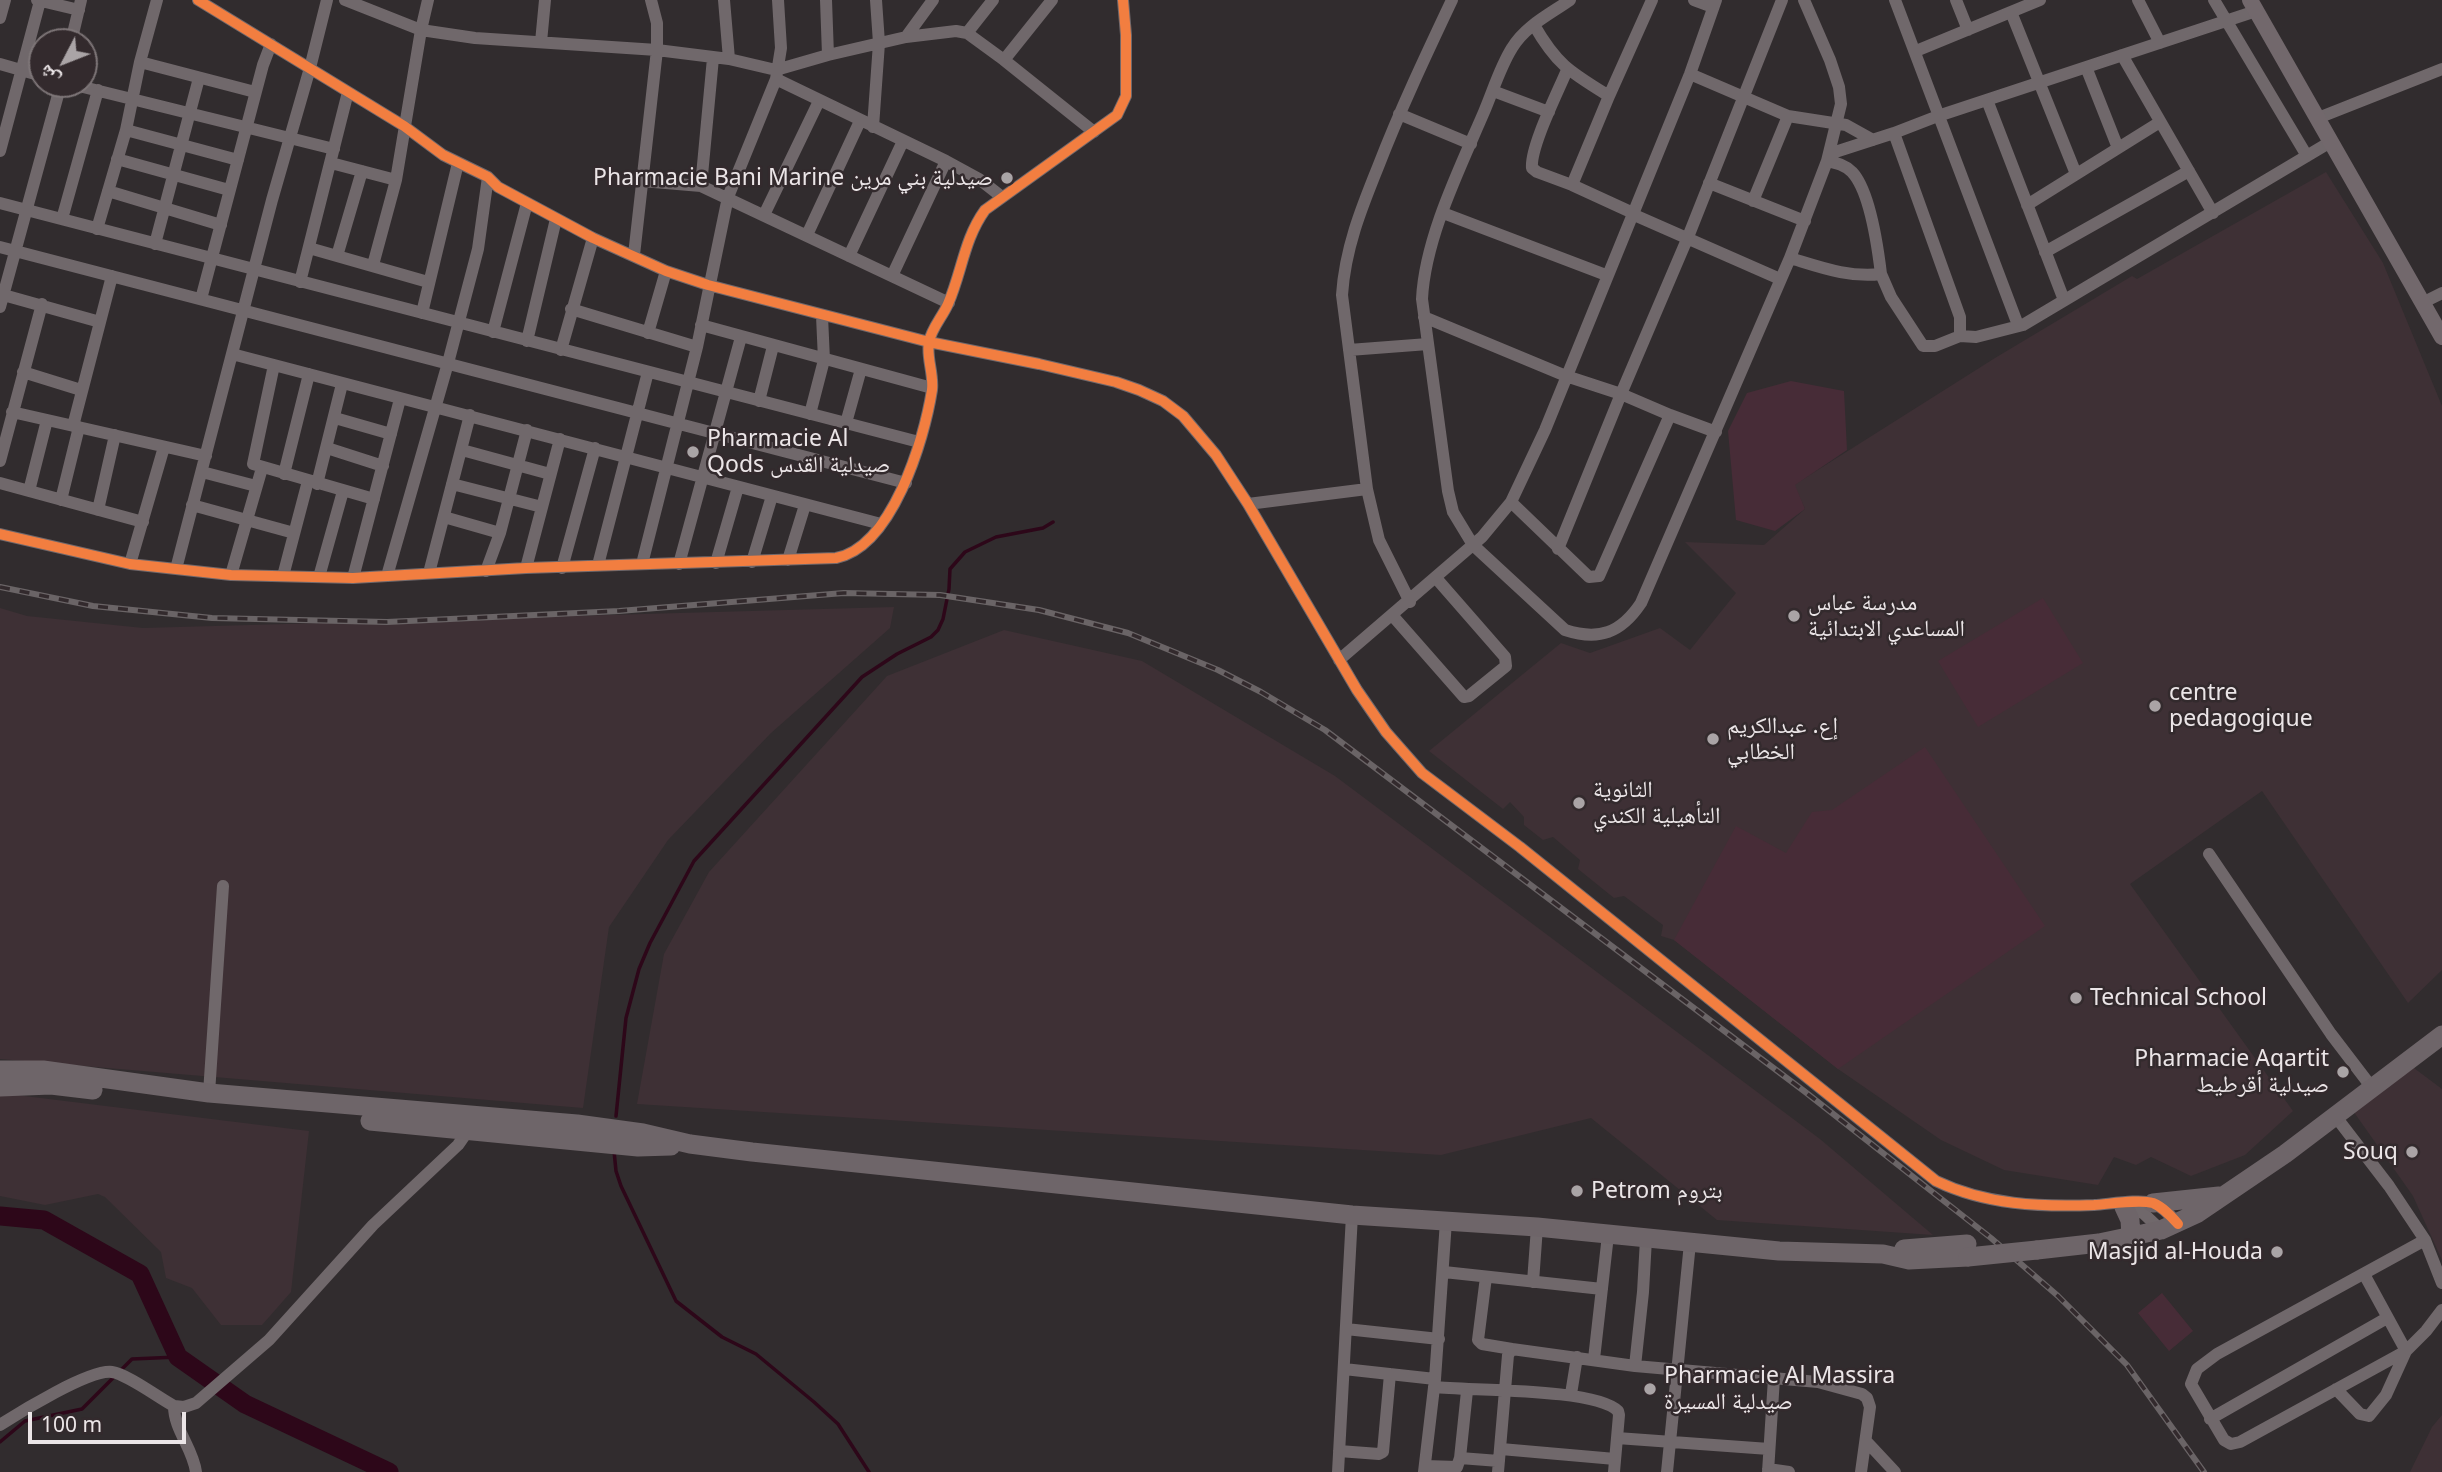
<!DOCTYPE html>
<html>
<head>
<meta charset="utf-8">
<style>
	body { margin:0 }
	#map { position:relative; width:2442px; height:1472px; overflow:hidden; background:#312c2e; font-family:"Noto Sans","Noto Naskh Arabic",sans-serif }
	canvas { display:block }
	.north { position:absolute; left:28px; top:28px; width:70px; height:70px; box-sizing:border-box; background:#332a2d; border:2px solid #7d7577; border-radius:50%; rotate:228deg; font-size:19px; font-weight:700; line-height:28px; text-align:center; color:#ebe5e7 }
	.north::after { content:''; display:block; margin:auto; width:24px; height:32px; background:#aaa4a6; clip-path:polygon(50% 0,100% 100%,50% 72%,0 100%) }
	.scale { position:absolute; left:28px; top:1412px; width:158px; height:32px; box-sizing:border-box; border:4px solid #ebe5e7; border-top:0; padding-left:9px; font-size:21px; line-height:24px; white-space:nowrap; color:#ebe5e7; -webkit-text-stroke:5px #332a2d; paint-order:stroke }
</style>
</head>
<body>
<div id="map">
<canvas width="2442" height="1472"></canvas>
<div class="north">ش</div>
<div class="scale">100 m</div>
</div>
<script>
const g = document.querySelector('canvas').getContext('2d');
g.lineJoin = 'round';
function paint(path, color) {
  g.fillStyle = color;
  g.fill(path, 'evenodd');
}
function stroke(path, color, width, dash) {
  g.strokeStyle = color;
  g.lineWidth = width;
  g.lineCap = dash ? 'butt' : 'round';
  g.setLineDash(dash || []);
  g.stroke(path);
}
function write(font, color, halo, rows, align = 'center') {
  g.font = font + ' "Noto Sans","Noto Naskh Arabic",sans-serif';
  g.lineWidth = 5;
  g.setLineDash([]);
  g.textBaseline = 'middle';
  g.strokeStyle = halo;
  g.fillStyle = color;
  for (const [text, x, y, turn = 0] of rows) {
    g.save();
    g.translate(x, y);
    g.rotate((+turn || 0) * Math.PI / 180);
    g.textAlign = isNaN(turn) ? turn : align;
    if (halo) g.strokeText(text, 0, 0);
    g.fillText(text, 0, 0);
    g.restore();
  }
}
paint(new Path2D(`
	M2326 172 2383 263 2442 406V970L2408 1003 2262 791 2130 884 2293 1111 2245 1155 2191 1176 2151 1157 2136 1165 2114 1157 2098 1185 2004 1170 1941 1140 1838 1069 1674 940 1661 936 1663 925 1624 896 1614 898 1578 869 1580 860 1553 837 1543 840 1524 825V817L1510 802 1503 809 1429 751 1561 643 1590 653 1660 628 1690 650 1736 593 1685 542 1764 545 1805 509 1794 485 1995 358 2132 276 2137 279Z
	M894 607 890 628 771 733 668 840 609 927 583 1108 0 1059V608L27 616 143 628Z
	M1004 630 1142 661 1335 776 1820 1139 1933 1235 1717 1220 1591 1118 1441 1155 637 1104 664 954 709 872 887 676Z
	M2414 1068 2442 1089V1260L2413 1196 2351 1108Z
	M0 1093 309 1131 291 1292 262 1325H221L192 1288 166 1278 161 1252 105 1197 98 1194 45 1205 0 1196Z
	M2442 1415V1472H2410L2432 1427Z`), '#3e3035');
paint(new Path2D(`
	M1791 381 1844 391 1847 450 1795 485 1805 509 1775 531 1736 520 1728 431 1747 393Z
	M2043 598 2083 663 1978 727 1938 661Z
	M1925 747 2045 926 1838 1069 1674 940 1736 826 1786 853 1812 812 1832 810Z
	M2162 1293 2193 1331 2169 1351 2138 1313Z`), '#472c37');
stroke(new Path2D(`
	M616 1116 626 1018 639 969 650 943 694 861 862 677 897 654 931 637 938 630 943 619 949 589 950 569 965 552 996 537 1043 528 1053 522
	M614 1151 616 1171 621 1186 676 1301 722 1337 756 1354 814 1402 838 1424 869 1472
	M121 1370 132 1359 178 1357
	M0 1442 25 1421 82 1409 116 1375`), '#2d0719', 3.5);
stroke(new Path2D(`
	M0 1216 44 1220 140 1274 178 1357 245 1404 389 1472`), '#2d0719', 19);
stroke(new Path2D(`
	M37 0 79 10
	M198 0 404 126 443 155 488 177 498 187 593 238 666 271 708 285 929 342 1039 364 1116 382 1139 390 1163 401 1183 416 1216 455 1248 504 1357 690 1386 732 1422 773 1520 847 1936 1181C1986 1205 2040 1207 2094 1205 2110 1204 2139 1199 2153 1203 2163 1207 2171 1216 2178 1224
	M345 0 421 30 475 38 657 50 729 59 776 70 828 55 906 37 956 31 967 33 1004 60 1094 132
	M724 0 729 59
	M826 0 828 55
	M1570 0C1550 14 1525 26 1512 48 1500 67 1493 91 1484 112 1460 168 1425 238 1422 299L1448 491 1453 512 1473 545 1565 630C1599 641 1621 633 1641 603L1790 258 1827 161 1841 104 1839 87 1830 60 1804 0
	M1694 0 1713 7
	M1895 0 2018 325
	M1956 0 1968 30
	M2138 0 2160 43
	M2214 0 2307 156
	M2011 12 2076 174
	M0 18 5 0
	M1534 25C1557 65 1570 72 1609 96
	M967 33 993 0
	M906 37 933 0
	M71 42 81 0
	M541 42 545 0
	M1916 51 2040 0
	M2122 55 2213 213
	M1004 60 1052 0
	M140 62 255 92
	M0 64 42 76
	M2086 67 2118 148
	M1567 70C1558 92 1530 147 1532 168L1537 172 1572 185 1633 213
	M1690 74 1788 116 1846 125 1873 140
	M776 79 946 161 979 179 1002 197
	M71 84 334 149
	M1493 91 1549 112
	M1987 100 2064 300
	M1399 114 1471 144
	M2318 118 2442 69
	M873 127 879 43 876 0
	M126 130 238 160
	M0 151 40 1
	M1829 154 1894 133 1938 116 2256 11
	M117 159 229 190
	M1827 161C1837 163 1845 165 1852 172 1870 191 1878 249 1881 274
	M331 163 396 180
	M642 181 701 186 949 303
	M1709 183 1805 221
	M1572 185 1609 96 1652 0
	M701 186 713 58
	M108 191 221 225
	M1753 201 1788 116
	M0 203 919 442
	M2027 205 2160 122
	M1443 213 1606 275
	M1632 214 1780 279
	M764 215 819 101
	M62 219 98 90
	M97 229 126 130 140 62 157 0
	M807 235 860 121
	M155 244 199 78
	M0 247 906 483
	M309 248 428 282
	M2045 252 2189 171
	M634 255 657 50V23L651 0
	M337 256 362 171
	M849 256 903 141
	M1790 258C1820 267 1849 278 1881 274L1891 297 1923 346H1935L1960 336V317L1894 133
	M373 265 396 180 421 30 428 0
	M892 276 946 161
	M300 282 348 92
	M0 294 100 322
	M201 299 263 65 271 44
	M2424 302 2442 293
	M0 307 61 84
	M571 309 697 347
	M422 313 458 163
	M1424 317 1566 376 1621 394 1670 415 1599 576 1589 577 1511 502
	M701 325 932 388
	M493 332 527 203
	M648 333 666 271
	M1960 336 1976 337 2023 325 2332 141
	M527 341 556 219
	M561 350 593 238
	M1349 350 1428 344
	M232 354 881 524
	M274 365 253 464 374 499
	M23 372 81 390
	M759 401 773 346
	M12 412 206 456
	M810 414 824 360 822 316
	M1670 415 1716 432
	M335 418 391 434
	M846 423 861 369
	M73 426 112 276
	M327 448 383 466
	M462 450 550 474
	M0 461 42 304
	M202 472 256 486
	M284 474 309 374
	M0 483 143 522
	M317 484 342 384
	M452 484 542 507
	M29 491 47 420
	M61 500 79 427
	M1248 504 1367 489
	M192 505 294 533
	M98 510 115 435
	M444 517 500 533
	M0 534 130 564 231 575 353 578 526 568 836 558C892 547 924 441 932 390 934 374 926 357 929 342 931 329 943 316 948 304 962 272 964 239 985 210L1117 115 1126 96V35L1123 0
	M1558 549 1621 394 1688 237 1782 0
	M788 560 805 505
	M752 562 772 496
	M716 563 738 487
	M130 564 164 447
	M642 564 697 347 728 197 776 79 781 48 778 0
	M679 564 741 337
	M598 565 648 372
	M526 568 560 439
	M562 568 595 448
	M176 569 272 200 310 68 327 0
	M486 571 500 533 527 430
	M429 573 470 415
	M231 575 262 468
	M283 576 308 481
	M387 576 448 363 478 249 488 177
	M319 577 343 491
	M353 578 400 399
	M1410 602 1379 540 1367 489 1342 295C1345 249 1361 209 1378 167 1400 110 1426 55 1452 0
	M1392 615 1464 697 1469 696 1506 666 1505 657 1436 578
	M1339 660 1482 537 1511 502 1545 430 1690 74 1716 0
	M2209 854 2331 1034 2373 1089
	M209 1093 223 886
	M2336 1117 2389 1186 2425 1240 2442 1283
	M2125 1207 2143 1213 2161 1230
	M2425 1240 2217 1354 2197 1369 2191 1384 2224 1440 2231 1444 2240 1442 2406 1351 2426 1331 2442 1310
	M1444 1272 1602 1289
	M2364 1274 2406 1351
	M1486 1277 1478 1340 1482 1344 1512 1349
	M1533 1282 1537 1227
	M1346 1329 1439 1339
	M1594 1359 1608 1235
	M1635 1366 1643 1292 1646 1239
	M1344 1369 1435 1379
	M1434 1387C1472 1391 1595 1388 1618 1411L1619 1415 1614 1472
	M2336 1389 2360 1414 2369 1416 2386 1395 2406 1351
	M1571 1394 1577 1357
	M174 1406C174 1430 193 1448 196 1472
	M2210 1419 2387 1318
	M0 1425C20 1412 90 1369 112 1372 127 1374 159 1398 174 1406L184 1407 196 1403 269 1340 373 1225 458 1145 467 1132V1126
	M1617 1438 1769 1449
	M1866 1441 1895 1472
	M1501 1449 1615 1459
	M1339 1451 1379 1454 1383 1452 1390 1374
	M1460 1458 1499 1461
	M1425 1466 1457 1467 1460 1458 1467 1391
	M1768 1469 1789 1472
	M1338 1472 1352 1215
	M1424 1472 1435 1379 1446 1221
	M1498 1472 1508 1355 1512 1349 1635 1366 1818 1382 1862 1394 1867 1398 1870 1407 1861 1472
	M1667 1472 1690 1243
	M1768 1472 1774 1378`), '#70686b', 12);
stroke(new Path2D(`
	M2250 0 2442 337`), '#72686c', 16);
stroke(new Path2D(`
	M0 1070H43L209 1093 577 1124 643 1133 690 1144 752 1152 1352 1215 1537 1227 1779 1251 1883 1254 1909 1260 1968 1257
	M0 1087 51 1085 93 1090
	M370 1121 638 1147 671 1146
	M2153 1203 2219 1196
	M2124 1207 2130 1220 2131 1236
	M1904 1249 1967 1244
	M2037 1250 2099 1243 2161 1230 2198 1213 2285 1154 2442 1035`), '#6e6569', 19);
const rail = new Path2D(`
	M0 587 93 606 212 618 387 622 619 611 844 593 940 595 1039 610 1128 633 1218 670 1261 692 1325 730 1804 1091 1991 1238 2058 1296 2127 1365 2204 1472`);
stroke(rail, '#6a6466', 6);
stroke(rail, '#332a2d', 3.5, [10]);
stroke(new Path2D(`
	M1968 1257 2037 1250`), '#6e6569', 19);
stroke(new Path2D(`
	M198 0 404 126 443 155 488 177 498 187 593 238 666 271 708 285 929 342 1039 364 1116 382 1139 390 1163 401 1183 416 1216 455 1248 504 1357 690 1386 732 1422 773 1520 847 1936 1181C1986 1205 2040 1207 2094 1205 2110 1204 2139 1199 2153 1203 2163 1207 2171 1216 2178 1224
	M0 534 130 564 231 575 353 578 526 568 836 558C892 547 924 441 932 390 934 374 926 357 929 342 931 329 943 316 948 304 962 272 964 239 985 210L1117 115 1126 96V35L1123 0`), '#f27e40', 10);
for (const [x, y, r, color] of [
	[1007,178,7,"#aaa4a6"],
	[693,452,7,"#aaa4a6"],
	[1794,616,7,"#aaa4a6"],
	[2155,706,7,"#aaa4a6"],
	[1713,739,7,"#aaa4a6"],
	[1579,803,7,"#aaa4a6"],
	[2076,998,7,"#aaa4a6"],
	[2343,1072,7,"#aaa4a6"],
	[2412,1152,7,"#aaa4a6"],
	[1577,1191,7,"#aaa4a6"],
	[2277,1252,7,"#aaa4a6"],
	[1650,1389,7,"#aaa4a6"]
]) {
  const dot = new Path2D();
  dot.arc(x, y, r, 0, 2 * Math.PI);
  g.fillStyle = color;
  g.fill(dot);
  stroke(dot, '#332a2d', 2.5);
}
write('23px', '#ebe5e7', '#332a2d', [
	["Pharmacie Bani Marine صيدلية بني مرين",993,178,"right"],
	["Pharmacie Al",707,439],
	["Qods صيدلية القدس",707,465],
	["مدرسة عباس",1808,603],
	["المساعدي الابتدائية",1808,629],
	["centre",2169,693],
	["pedagogique",2169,719],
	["إع. عبدالكريم",1727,726],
	["الخطابي",1727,752],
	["الثانوية",1593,790],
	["التأهيلية الكندي",1593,816],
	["Technical School",2090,998],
	["Pharmacie Aqartit",2329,1059,"right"],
	["صيدلية أقرطيط",2329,1085,"right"],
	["Souq",2398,1152,"right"],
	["Petrom بتروم",1591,1191],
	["Masjid al-Houda",2263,1252,"right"],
	["Pharmacie Al Massira",1664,1376],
	["صيدلية المسيرة",1664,1402]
], 'left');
</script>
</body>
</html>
